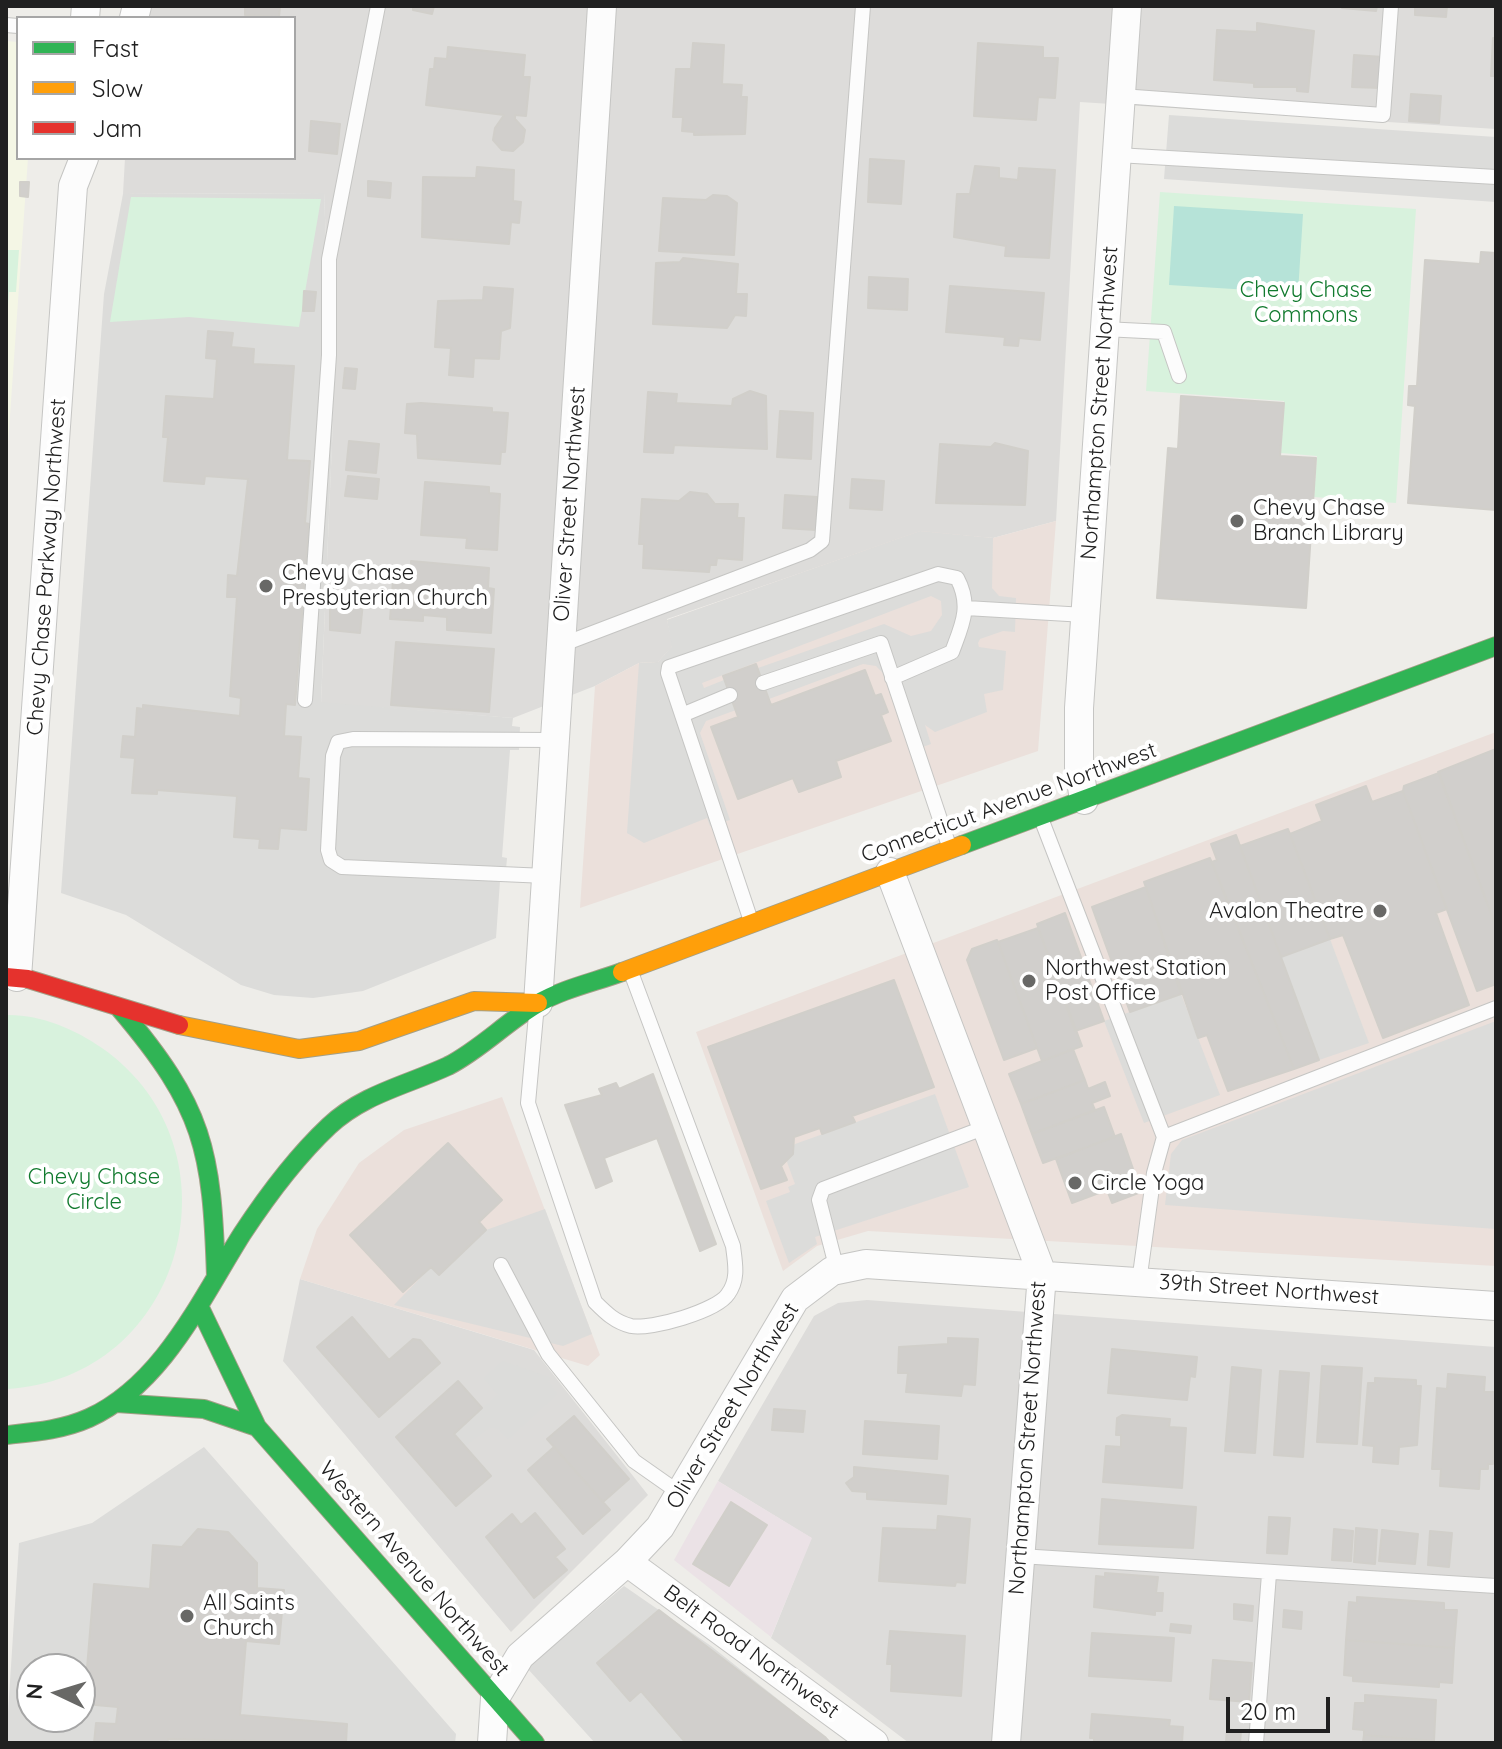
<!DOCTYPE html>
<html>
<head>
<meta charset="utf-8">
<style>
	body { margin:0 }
	#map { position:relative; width:1502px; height:1749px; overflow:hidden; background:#eeede9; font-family:Quicksand,sans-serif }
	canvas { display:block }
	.frame { position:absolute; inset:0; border:8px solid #202020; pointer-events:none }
	.legend { position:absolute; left:16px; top:16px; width:280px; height:144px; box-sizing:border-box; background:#fff; border:2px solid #a6a6a6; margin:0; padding:10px 14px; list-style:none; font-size:24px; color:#202020 }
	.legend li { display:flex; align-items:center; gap:16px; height:40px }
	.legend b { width:40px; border:2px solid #a6a6a6 }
	.north { position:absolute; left:16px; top:1653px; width:80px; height:80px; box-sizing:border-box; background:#fff; border:2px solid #a6a6a6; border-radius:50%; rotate:274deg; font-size:22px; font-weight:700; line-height:32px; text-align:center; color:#202020 }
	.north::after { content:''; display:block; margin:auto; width:28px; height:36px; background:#686866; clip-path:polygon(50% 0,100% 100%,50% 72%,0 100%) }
	.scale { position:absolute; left:1226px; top:1697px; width:104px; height:36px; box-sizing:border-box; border:4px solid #202020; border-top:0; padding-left:10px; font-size:24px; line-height:28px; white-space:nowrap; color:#202020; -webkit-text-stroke:6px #fff; paint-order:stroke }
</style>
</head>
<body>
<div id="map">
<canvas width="1502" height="1749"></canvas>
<div class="frame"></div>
<ul class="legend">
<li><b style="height:10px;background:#30b455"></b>Fast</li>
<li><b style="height:10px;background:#ff9f0a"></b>Slow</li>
<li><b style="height:10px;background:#e5322d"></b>Jam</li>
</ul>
<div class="north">N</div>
<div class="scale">20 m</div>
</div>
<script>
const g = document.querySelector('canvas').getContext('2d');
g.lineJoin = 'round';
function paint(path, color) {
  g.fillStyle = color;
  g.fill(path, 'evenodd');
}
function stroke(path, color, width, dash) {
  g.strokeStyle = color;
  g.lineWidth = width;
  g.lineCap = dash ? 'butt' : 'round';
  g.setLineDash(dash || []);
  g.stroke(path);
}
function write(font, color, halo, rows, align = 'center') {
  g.font = font + ' Quicksand,sans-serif';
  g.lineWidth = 8;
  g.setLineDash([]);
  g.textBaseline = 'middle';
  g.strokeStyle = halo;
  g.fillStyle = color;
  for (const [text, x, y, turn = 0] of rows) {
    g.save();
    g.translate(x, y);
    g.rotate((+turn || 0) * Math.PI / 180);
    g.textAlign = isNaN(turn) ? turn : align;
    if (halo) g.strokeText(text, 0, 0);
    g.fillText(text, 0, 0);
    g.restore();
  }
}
paint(new Path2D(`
	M135 6H1496V129L1080 102 1056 521 993 538 920 532 667 619 673 646 658 662 639 663 595 686 513 718 321 703 333 420 324 193 123 194 125 158H294V18H134Z
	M300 1279 534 1350 648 1495 511 1632 283 1361Z
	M867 1300 1496 1347V1743H909L771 1638 811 1538 718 1481 814 1316 838 1303Z`), '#dddcda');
paint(new Path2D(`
	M1056 521 1038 751 580 908 595 686 639 663 658 662 673 645 667 620 920 531 993 538Z
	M1496 732V1266L868 1231 817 1246 783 1271 696 1032Z
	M502 1097 600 1355 588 1366 300 1279 317 1229 359 1163 404 1130Z`), '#ebe0db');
paint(new Path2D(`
	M718 1481 812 1538 771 1637 674 1560Z`), '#ebe2e6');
paint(new Path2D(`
	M6 41 18 42V158H28L6 473Z`), '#f4f6e5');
paint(new Path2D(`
	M1169 115 1496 137V202L1164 179Z
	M324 193 333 420 321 702 513 718 512 726 520 727 519 750H510L502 857 507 858 505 881H500L496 938 363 991 313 998 274 995 241 985 126 915 61 893 104 294 123 194Z
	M920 531 993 538 992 588 999 596 1016 598 1015 632 1003 631 980 639 978 643 979 647 1006 651 1003 690 984 694 987 712 935 732 925 725 931 744 912 751 882 672 876 666 863 664 769 699 758 668 884 624 911 636 931 631 942 615 941 601 931 596 702 683 704 688 724 680 736 710 706 721 700 733 730 820 710 826 707 818 644 843 627 833 639 663 658 662 672 646 667 620Z
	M1330 939 1369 1043 1319 1060 1281 957Z
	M1181 994 1220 1095 1144 1123 1104 1021Z
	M1496 1021V1229L1165 1205 1171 1154 1182 1140Z
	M935 1094 969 1187 815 1237 817 1244 789 1263 766 1201 790 1192 788 1187 795 1184 787 1162 795 1144Z
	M545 1209 592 1334 563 1346 394 1305 431 1267 486 1230Z
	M503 1361 552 1378 548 1381 557 1394 508 1439 500 1430 490 1427 465 1446 454 1434 498 1395 484 1378Z
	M204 1447 456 1734 455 1743H6L19 1543 92 1523ZM32 1669H80V1717H32Z
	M624 1586 711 1646 833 1743H595L527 1668Z`), '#dcdcda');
paint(new Path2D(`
	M1160 192 1416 209 1396 503 1314 497 1317 456 1281 453 1284 401 1146 391Z
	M131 197 321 199 299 327 189 317 110 322Z
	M6 250H19L16 292H9L6 333Z
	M6 1015C39 1014 75 1029 102 1048 246 1149 185 1380 6 1389Z`), '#d8f2dd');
paint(new Path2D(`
	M1174 206 1303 214 1298 293 1169 285Z`), '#b6e3d8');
const building = new Path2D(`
	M245 6H280L279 17 245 15Z
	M413 6H434L432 14 413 10Z
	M1342 6H1377L1376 11 1342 8Z
	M1415 6H1447L1446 17 1415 15Z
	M1257 23 1314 31 1308 92 1297 91V87H1254V83L1214 80 1217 30 1257 32Z
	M1493 38H1496V96V76H1491Z
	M693 43 724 45 722 84 742 85 741 97H747L745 134 694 135V132L682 131 683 117H673L676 69H691Z
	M978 43 1043 47V58H1058L1055 98 1038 97 1036 120 974 116Z
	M448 47 525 55 523 77H530L526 116 515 115V119L525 130 523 142 513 151 502 150 493 140 495 128 504 115 426 105 430 69H434L435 58 447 59Z
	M1354 55 1383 57 1381 88 1352 87Z
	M1411 94 1441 96 1439 123 1409 121Z
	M311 121 340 124 337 154 309 151Z
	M870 159 904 161 901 204 868 202Z
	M975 166 999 168V178L1018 180 1019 168 1055 170 1049 258 1005 256 1006 246 954 237 957 194H970Z
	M477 167 514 170 513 201 521 202 519 223 511 222 509 244 422 237 423 177 476 178Z
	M368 181 391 183 390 198 368 196Z
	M20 182H29L28 197 20 196Z
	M713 195 727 196 737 203 734 255 659 251 663 198 706 200Z
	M1481 252 1496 253V510L1408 503 1415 406 1408 405 1409 386H1417L1425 260 1480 264Z
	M683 258 738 264 736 294H747L746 316 735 315 727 328 653 324 656 263 680 262Z
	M869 277 908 279 907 310 868 308Z
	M950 286 1044 293 1040 340 1019 338 1018 346 1004 345 1005 337 946 332Z
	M484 287 513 289 510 328 501 331 499 359 474 358 473 377 449 375 451 348 435 347 438 301 483 300Z
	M304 291 316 292 314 311H303Z
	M208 331 233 333 231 347 254 349 253 364 294 366 287 460 310 461 305 523 309 524 295 705 286 704 284 736 301 737 298 778 309 779 306 830 280 828 278 849 259 848 260 839 234 837 237 796 157 790V794L132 793 135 758 121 757 123 736 135 737 137 708 143 709V705L240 716 241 698 230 696 237 597H227L228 575 237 576 248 479 205 476 204 484 164 481 168 437H163L166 396 214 399 217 359 206 358Z
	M345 368 357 369 355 389 343 388Z
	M750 391 766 396 767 449 674 445 673 453 644 452 648 392 677 394 676 403 732 406 733 399Z
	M1181 396 1284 403 1280 456 1316 458 1306 608 1157 598 1168 448 1178 449Z
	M421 403 492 408V412L508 413 505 452H501L500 464 418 458 417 434 405 433 407 404Z
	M780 411 813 413 811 459 777 457Z
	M349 441 379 444 376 473 346 470Z
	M995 443 1028 451 1025 505 936 503 940 444 991 447Z
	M348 476 379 479 377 499 345 496Z
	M852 479 884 481 882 510 850 508Z
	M425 482 489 487V493L500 494 497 550 466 548 467 538 421 535Z
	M690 492 707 494 715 504H738L737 518H744L742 560 717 558 716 565H710L709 572 643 568 644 544H639L642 499 679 501Z
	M785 495 817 497 816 530 783 528Z
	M411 561 489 568 488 588 494 589 491 633 447 630V617L423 615V621L390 619 394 568 411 569Z
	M330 592 349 593V601L363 602 360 633 330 630Z
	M396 642 494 649 489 712 391 705Z
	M756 664 771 705 865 670 875 696 881 694 888 712 881 715 891 741 836 761 841 777 799 792 793 778 738 799 711 727 738 717 723 676Z
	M1496 749V927L1438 772Z
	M1439 773 1496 927V984L1477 991 1403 791 1404 786Z
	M1366 786 1372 802 1403 791 1447 909 1436 913 1469 1005 1383 1038 1343 935 1330 939 1290 834 1322 821 1316 805Z
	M1288 829 1330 939 1281 957 1240 846Z
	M1236 835 1319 1060 1294 1069 1212 862 1217 860 1211 844Z
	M1210 858 1294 1069 1228 1091 1207 1035 1198 1038 1144 882Z
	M1146 887 1181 994 1130 1012 1092 907Z
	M1065 913 1104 1021 1075 1031 1037 924Z
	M1038 928 1082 1046 1042 1061 998 942Z
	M997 940 1037 1048 1004 1060 967 960 972 949Z
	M894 980 934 1087 852 1116 855 1122 822 1134 820 1128 794 1137 793 1154 781 1166 787 1180 761 1189 708 1047Z
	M1073 1049 1085 1080 1021 1104 1009 1074Z
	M653 1074 716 1244 700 1251 657 1138 604 1158 612 1181 596 1188 565 1105 602 1095 599 1089 616 1083 619 1089Z
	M1085 1080 1088 1089 1105 1082 1110 1096 1092 1103 1095 1110 1032 1134 1021 1104Z
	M1104 1107 1115 1137 1043 1163 1032 1134Z
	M1121 1134 1141 1192 1112 1203 1107 1190 1072 1203 1056 1159Z
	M448 1143 502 1200 479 1222 486 1230 439 1275 431 1267 403 1292 350 1235Z
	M352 1317 389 1360 413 1339 420 1340 440 1363 379 1417 317 1347Z
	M948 1338 978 1339 975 1385 963 1384 961 1396 906 1392 908 1373H898L899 1347 948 1344Z
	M1112 1349 1197 1357 1195 1377 1190 1376 1187 1400 1108 1393Z
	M1322 1366 1362 1368 1357 1444 1317 1442Z
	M1232 1367 1261 1370 1255 1453 1225 1451Z
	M1280 1371 1309 1373 1303 1457 1274 1455Z
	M1448 1374 1485 1377 1484 1392H1496L1493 1464H1488V1469H1480L1479 1489 1440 1486 1441 1469H1432L1437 1388 1447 1389Z
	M1375 1378 1416 1380V1386H1421L1417 1445 1399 1447 1398 1464 1373 1462 1374 1446 1363 1445 1368 1383H1375Z
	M458 1381 482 1408 454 1434 491 1476 456 1506 396 1437Z
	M774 1409 805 1411 803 1432 772 1430Z
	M1122 1415 1170 1419 1169 1427 1186 1428 1182 1488 1103 1482 1106 1446 1121 1447V1435H1116L1117 1418Z
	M574 1416 629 1479 603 1502 547 1439Z
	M865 1421 939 1426 937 1459 863 1454Z
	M554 1447 610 1510 583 1534 528 1470Z
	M854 1467 948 1476 946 1504 867 1499V1492L852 1491 846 1483 854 1477Z
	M1102 1499 1196 1507 1193 1548 1099 1544Z
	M731 1502 767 1525 729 1586 693 1564Z
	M535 1513 565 1549 555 1557 567 1570 534 1598 486 1537 512 1514 521 1525Z
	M938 1516 970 1519 965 1583 956 1582 955 1586 879 1581 883 1528 937 1530Z
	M1269 1517 1290 1518 1287 1554 1267 1553Z
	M1356 1528 1377 1530 1375 1564 1354 1562Z
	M198 1529 228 1532 257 1563V1588L284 1590 279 1644 246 1641 240 1715 347 1724 346 1743 168 1739 167 1743H94L96 1723 116 1724 118 1707 84 1704 94 1584 150 1589 153 1545 182 1547Z
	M1334 1529 1353 1531 1351 1561 1332 1560Z
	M1382 1530 1418 1534 1415 1564 1379 1561Z
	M1430 1531 1452 1533 1449 1567 1428 1565Z
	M1105 1573 1158 1577 1156 1593H1163L1162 1611H1155V1615L1094 1607 1096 1576 1105 1577Z
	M1357 1597 1444 1603V1610H1457L1454 1648 1346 1640 1349 1602 1357 1603Z
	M1234 1604 1253 1606 1252 1621 1234 1619Z
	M659 1610 825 1737 830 1743H686L641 1691 630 1701 597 1663Z
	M1284 1610 1302 1612 1301 1629 1283 1627Z
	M1171 1624 1191 1626 1190 1633 1170 1631Z
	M890 1631 965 1636 961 1696 891 1691 892 1664H887Z
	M1092 1633 1174 1638 1171 1681 1089 1676Z
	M1346 1640 1454 1648 1452 1683 1439 1682V1687L1353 1681V1676L1344 1675Z
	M1213 1660 1252 1663 1249 1702 1210 1699Z
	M1365 1695 1436 1700 1434 1741 1364 1735V1730L1353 1729 1355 1703H1365Z
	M1092 1714 1170 1720 1169 1726 1183 1727 1182 1743H1094V1738H1090Z
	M1227 1729 1241 1731 1240 1743 1226 1742Z
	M1364 1735 1434 1741 1433 1743H1352L1363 1742Z`);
paint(building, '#d1cfcc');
stroke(building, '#d1cfca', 2);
const lane = new Path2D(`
	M6 25 18 26
	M1121 96 1383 115 1391 6
	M1117 155 1496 177
	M1104 329 1164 332 1179 376
	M966 608 1085 615
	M561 645 810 550 822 541 863 6
	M763 683 881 643 949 846
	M305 700 329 355V259L378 6
	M682 715 730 695
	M1042 821 1164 1137 1154 1173 1139 1282
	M546 876 342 867 331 860 328 850 333 756 338 742 353 739 555 740
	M751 921 668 673 669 667 938 574 957 578C972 606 962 625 952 652L892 678
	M536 1015 528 1103 595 1302C606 1313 615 1322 631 1326 651 1330 717 1311 728 1294 739 1279 735 1263 733 1246L632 975
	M1164 1137 1496 1008
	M501 1265 548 1354 634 1461 681 1494
	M837 1270 819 1200 823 1189 986 1127
	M1020 1556 1496 1586
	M1256 1743 1269 1574`);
const street = new Path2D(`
	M85 18 86 6
	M134 18 137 6
	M1084 800 1079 767V708L1127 6
	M890 872 1042 1274 1006 1743
	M17 977 73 186 84 158
	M538 1003 602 6
	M627 1562 874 1743
	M492 1743 495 1698 520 1656 627 1562 660 1527 795 1299 832 1271 866 1264 1496 1306`);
const fast = new Path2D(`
	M962 845 1496 646
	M120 1009C204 1108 212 1149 216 1277
	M200 1308 257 1427 535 1743
	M117 1403 204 1409 257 1427
	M6 1435C35 1432 62 1430 89 1418 163 1384 201 1299 242 1234 267 1196 296 1157 329 1126 363 1094 407 1085 448 1066 481 1049 506 1022 537 1004 562 989 595 982 622 972`);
const slow = new Path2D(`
	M622 972 962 845
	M179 1025 299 1049 359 1041 474 1001 538 1003`);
const jam = new Path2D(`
	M6 977 28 979 179 1025`);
stroke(lane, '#c5c5c3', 16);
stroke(street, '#c5c5c3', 30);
stroke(fast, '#a39f87', 20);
stroke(slow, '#a39f87', 20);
stroke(jam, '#a39f87', 20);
stroke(lane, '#fcfcfc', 14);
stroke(street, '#fcfcfc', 28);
stroke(fast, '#30b455', 18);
stroke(slow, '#ff9f0a', 18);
stroke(jam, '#e5322d', 18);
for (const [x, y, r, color] of [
	[1237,521,8,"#686866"],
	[266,586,8,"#686866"],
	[1380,911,8,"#686866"],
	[1029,981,8,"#686866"],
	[1075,1183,8,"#686866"],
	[187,1616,8,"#686866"]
]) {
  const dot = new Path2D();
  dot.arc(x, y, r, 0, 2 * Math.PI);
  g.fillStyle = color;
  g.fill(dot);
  stroke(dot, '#fff', 3);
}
write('22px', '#117a2e', '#fff', [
	["Chevy Chase",1306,290],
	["Commons",1306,315],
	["Chevy Chase",94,1177],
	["Circle",94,1202]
]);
write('22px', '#202020', '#fff', [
	["Northampton Street Northwest",1100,403,-86],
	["Oliver Street Northwest",570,504,-86],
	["Chevy Chase Parkway Northwest",47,567,-86],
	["Connecticut Avenue Northwest",1009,803,-20],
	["39th Street Northwest",1269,1290,4],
	["Oliver Street Northwest",733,1406,-59],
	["Northampton Street Northwest",1028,1438,-86],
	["Western Avenue Northwest",414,1569,49],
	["Belt Road Northwest",751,1652,36]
]);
write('22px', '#202020', '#fff', [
	["Chevy Chase",1253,508],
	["Branch Library",1253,533],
	["Chevy Chase",282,573],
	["Presbyterian Church",282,598],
	["Avalon Theatre",1364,911,"right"],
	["Northwest Station",1045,968],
	["Post Office",1045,993],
	["Circle Yoga",1091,1183],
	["All Saints",203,1603],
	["Church",203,1628]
], 'left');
</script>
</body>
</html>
